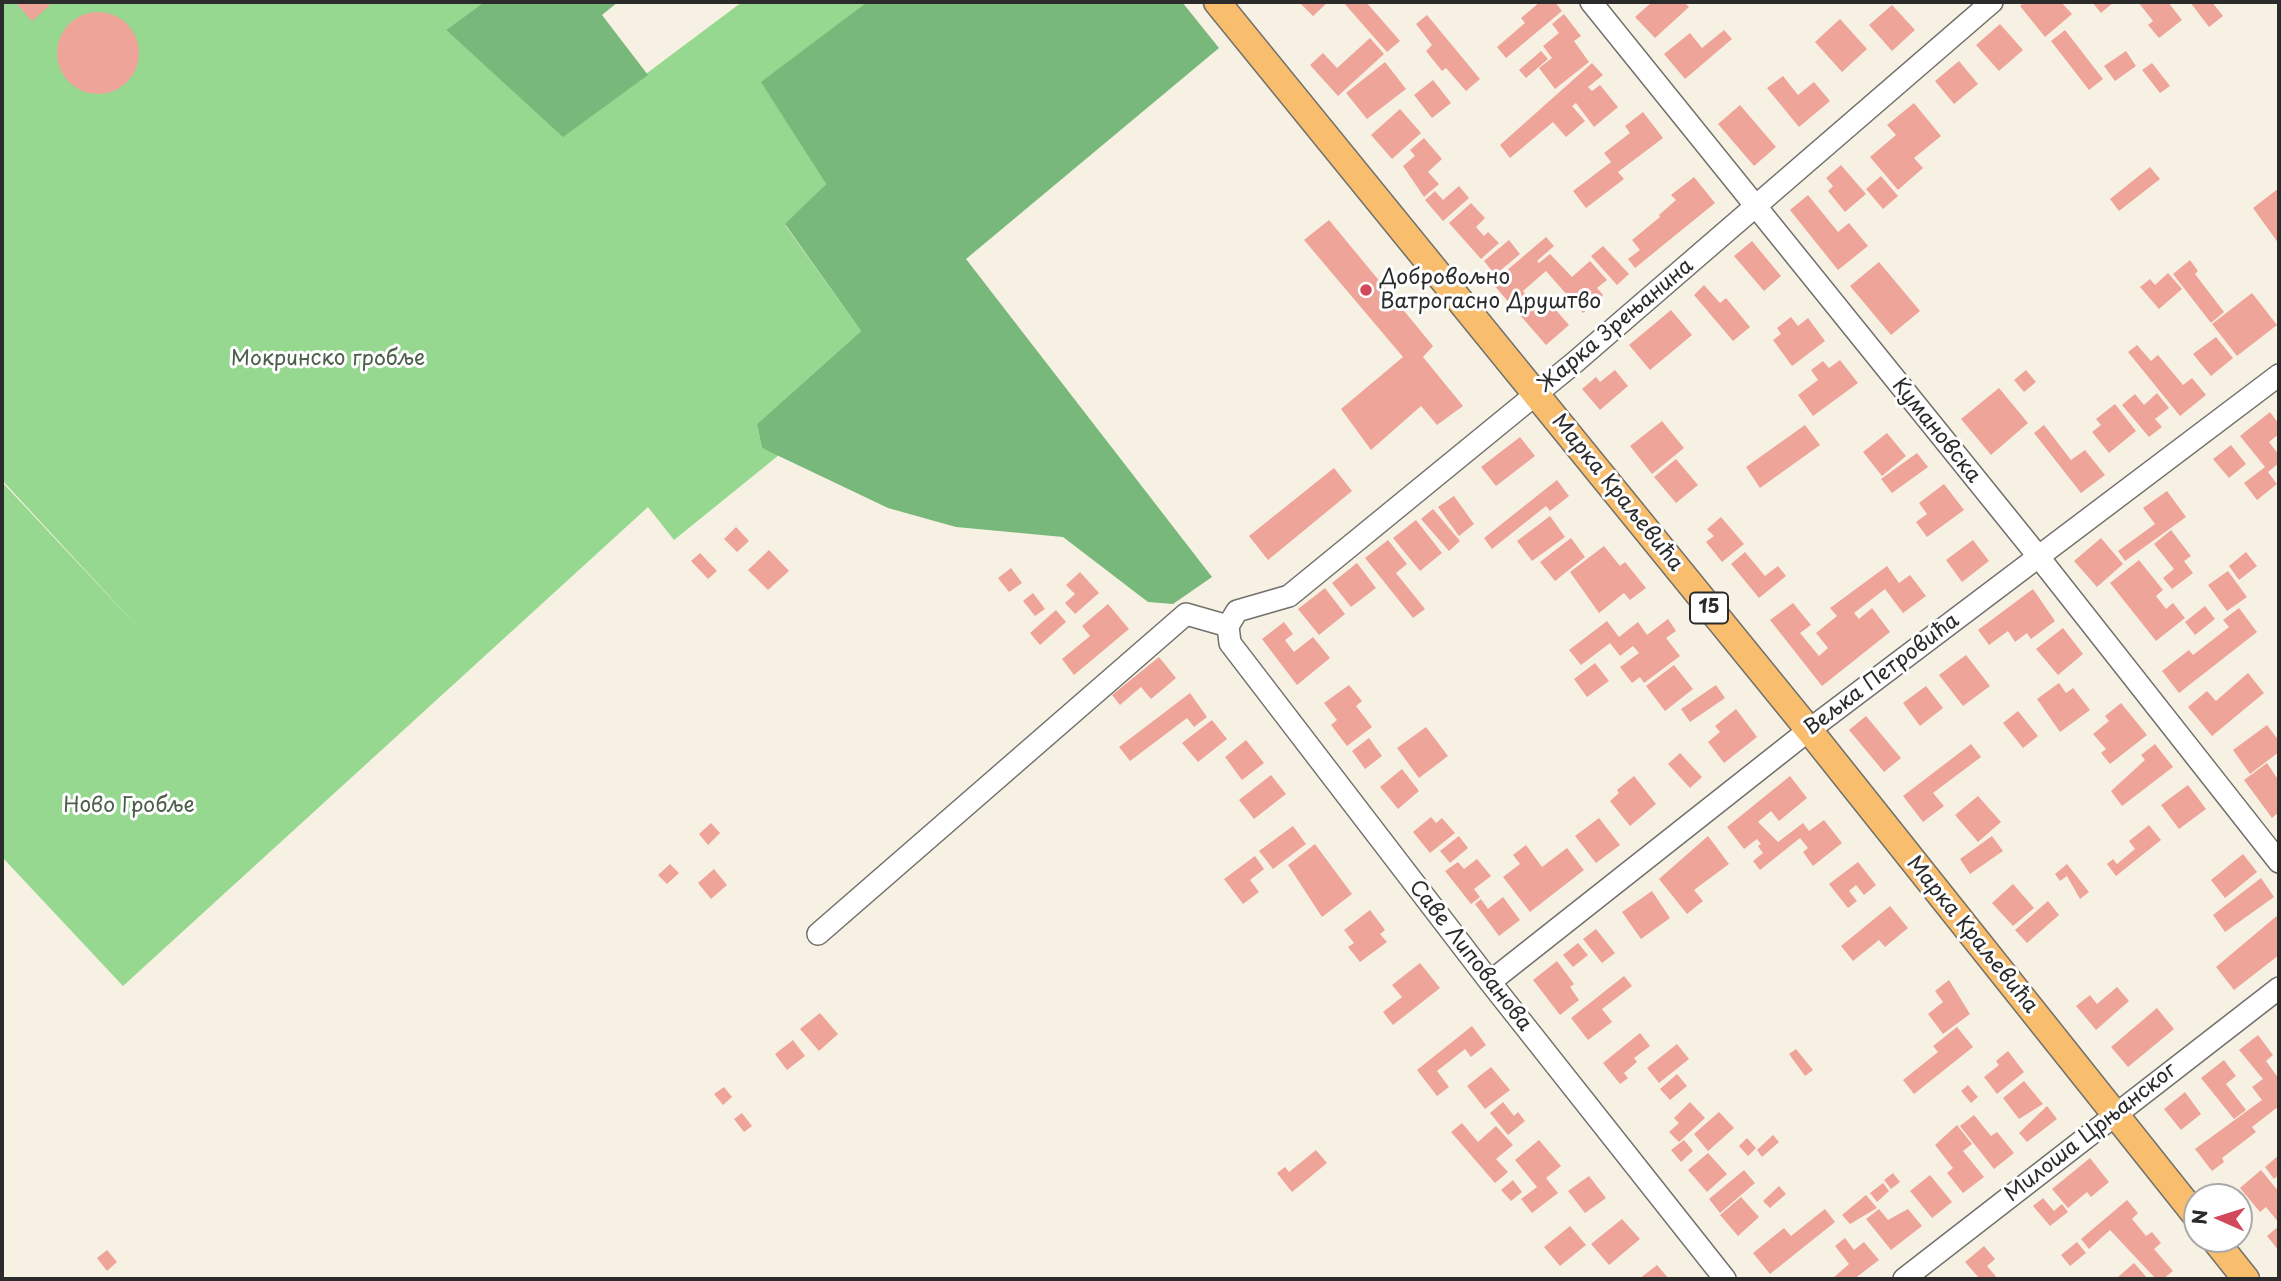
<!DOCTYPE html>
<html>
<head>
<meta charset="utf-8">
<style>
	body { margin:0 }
	#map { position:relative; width:2281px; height:1281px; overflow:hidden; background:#f7f1e3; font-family:"Playpen Sans",sans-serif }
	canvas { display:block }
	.frame { position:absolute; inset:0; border:4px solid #2b2b2b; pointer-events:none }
	.north { position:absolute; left:2183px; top:1183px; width:70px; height:70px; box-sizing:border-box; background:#fff; border:2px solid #aaa; border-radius:50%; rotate:273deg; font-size:19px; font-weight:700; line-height:28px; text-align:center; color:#2b2b2b }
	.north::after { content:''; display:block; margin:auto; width:24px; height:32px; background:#d1495b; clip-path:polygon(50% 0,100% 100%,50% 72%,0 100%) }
</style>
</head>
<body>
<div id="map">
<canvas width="2281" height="1281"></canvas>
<div class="frame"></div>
<div class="north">N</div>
</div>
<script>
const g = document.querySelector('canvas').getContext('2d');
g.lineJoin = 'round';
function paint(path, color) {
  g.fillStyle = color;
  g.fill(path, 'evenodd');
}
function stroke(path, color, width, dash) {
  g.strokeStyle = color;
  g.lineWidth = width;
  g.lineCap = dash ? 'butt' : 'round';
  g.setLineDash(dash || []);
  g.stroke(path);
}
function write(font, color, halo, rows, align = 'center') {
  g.font = font + ' "Playpen Sans",sans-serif';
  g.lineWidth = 6;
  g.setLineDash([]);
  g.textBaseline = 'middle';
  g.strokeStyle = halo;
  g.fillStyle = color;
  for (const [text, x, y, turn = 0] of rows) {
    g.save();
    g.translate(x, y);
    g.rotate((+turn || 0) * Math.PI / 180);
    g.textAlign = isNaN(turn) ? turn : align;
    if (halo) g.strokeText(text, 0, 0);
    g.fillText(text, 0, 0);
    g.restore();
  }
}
paint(new Path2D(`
	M2 2H484L446 30 563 136 742 2H867L762 82 826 184 785 225 861 331 757 424 762 448 779 455 674 540 648 507 123 986 2 857V482L147 637 2 480Z`), '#96d890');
paint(new Path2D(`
	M484 2H618L602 15 648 75 563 137 446 30Z
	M867 2H1182L1219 48 966 259 1212 577 1173 604 1148 602 1063 537 956 527 888 508 762 448 757 424 861 331 785 224 826 184 761 82Z`), '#78b87a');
paint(new Path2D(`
	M15 2H46L50 5 32 21Z
	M1299 2H1328L1313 16Z
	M1343 2H1366L1400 41 1387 52Z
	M1540 2H1555L1562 11 1506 58 1497 47 1525 23 1521 18Z
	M1652 2H1684L1689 7 1655 38 1635 17Z
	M2025 2H2061L2072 14 2045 37 2020 6Z
	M2092 2H2114L2101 13Z
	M2138 2H2168L2182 20 2159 38 2148 25 2153 21Z
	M2190 2H2212L2223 16 2209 27Z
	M1892 5 1915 30 1892 51 1869 25Z
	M57 53a41 41 0 1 1 82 0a41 41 0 1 1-82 0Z
	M1564 14 1581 36 1574 41 1589 62 1555 89 1539 68 1552 58 1543 46 1559 33 1552 24Z
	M1427 15 1480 79 1466 91 1446 68 1442 71 1426 51 1432 45 1416 24Z
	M1840 19 1867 49 1842 72 1815 42Z
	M2000 24 2023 50 1999 71 1976 45Z
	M1724 30 1732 39 1685 79 1664 54 1690 33 1702 48Z
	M2065 30 2103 79 2089 90 2051 41Z
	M1370 38 1384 54 1338 96 1310 65 1323 53 1337 68Z
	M1541 51 1548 59 1526 78 1519 70Z
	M2126 51 2136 66 2115 81 2104 66Z
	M1959 61 1978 84 1954 104 1935 81Z
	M1385 62 1406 89 1367 119 1346 93Z
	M1592 63 1603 75 1588 87 1592 91 1600 85 1618 107 1594 127 1576 103 1572 106 1585 121 1566 137 1553 122 1510 158 1500 145Z
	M2152 63 2170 86 2160 93 2142 70Z
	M1783 76 1798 95 1814 82 1830 101 1799 127 1767 88Z
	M1433 80 1451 103 1432 118 1414 95Z
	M1914 103 1941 136 1914 158 1923 168 1898 190 1870 157 1896 135 1887 125Z
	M1740 105 1776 147 1754 166 1718 124Z
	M1400 109 1421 133 1392 159 1371 135Z
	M1643 112 1663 138 1618 172 1624 179 1586 208 1573 191 1611 162 1604 153 1630 133 1625 126Z
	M1424 138 1442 159 1428 172 1439 184 1424 197 1403 166 1415 156 1410 150Z
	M1841 165 1866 194 1845 212 1828 191 1833 186 1826 178Z
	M2150 167 2160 179 2119 211 2110 199Z
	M1881 176 1898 196 1883 209 1866 189Z
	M1694 177 1715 203 1635 268 1628 259 1640 250 1632 240 1660 217 1659 215 1676 200 1671 195Z
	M1459 186 1469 198 1443 221 1425 200 1435 191 1443 200Z
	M2279 188V244L2253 208Z
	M1808 195 1838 232 1849 223 1868 246 1838 270 1790 210Z
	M1471 203 1485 218 1476 227 1484 236 1488 232 1499 243 1481 259 1449 223Z
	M1329 220 1433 346 1423 357 1463 406 1437 425 1421 406 1371 450 1341 409 1403 357 1304 240Z
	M1546 237 1554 246 1537 261 1539 263 1550 254 1572 277 1590 261 1607 280 1597 288 1603 295 1583 313 1546 271 1523 291 1538 309 1548 301 1569 325 1546 345 1492 283Z
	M1509 240 1520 254 1495 275 1484 261Z
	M1752 241 1781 276 1764 291 1734 256Z
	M1603 246 1629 274 1617 285 1591 256Z
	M2190 260 2198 271 2195 274 2224 312 2211 323 2173 274Z
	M1879 262 1920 311 1891 335 1850 286Z
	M2168 273 2182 289 2159 309 2140 287 2150 279 2155 285Z
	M1704 285 1720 303 1726 298 1750 327 1733 341 1694 295Z
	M2252 293 2277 325 2237 356 2212 324Z
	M1671 310 1692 335 1650 370 1629 345Z
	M1791 317 1798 326 1808 318 1825 341 1792 366 1773 340 1781 334 1777 328Z
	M2216 337 2233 358 2211 376 2193 354Z
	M2137 345 2151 361 2158 355 2183 385 2192 378 2206 395 2180 416 2128 352Z
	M1840 360 1858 383 1813 416 1798 395 1818 380 1811 370 1823 361 1829 368Z
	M1615 370 1628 386 1600 410 1582 389 1596 377 1600 382Z
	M2026 370 2036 382 2024 392 2014 380Z
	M1999 388 2028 423 1991 455 1961 419Z
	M2157 393 2169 408 2155 419 2162 427 2149 437 2122 405 2135 394 2144 405Z
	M2115 404 2136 431 2109 453 2092 432 2101 425 2096 419Z
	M2270 412 2279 424V434L2269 442 2279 455V463L2268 472 2277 484 2257 500 2244 483 2265 467 2240 436Z
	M1662 421 1684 448 1652 474 1630 446Z
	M1805 425 1820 445 1760 488 1746 467Z
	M2044 425 2071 460 2085 450 2105 475 2081 493 2034 433Z
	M1887 433 1906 456 1882 476 1863 452Z
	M1520 437 1535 456 1496 486 1481 467Z
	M2231 445 2246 464 2229 478 2213 459Z
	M1917 453 1928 467 1892 493 1881 479Z
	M1676 459 1698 485 1676 503 1654 477Z
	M1334 468 1352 491 1268 560 1249 536Z
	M1557 480 1569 496 1550 511 1546 506 1492 549 1484 538Z
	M1944 484 1964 510 1927 537 1916 522 1927 514 1919 503Z
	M2167 491 2186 517 2125 561 2118 551 2155 524 2143 508Z
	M1454 496 1474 524 1459 536 1438 507Z
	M1433 509 1460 541 1449 551 1421 519Z
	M1550 516 1565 537 1532 561 1517 541Z
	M1721 517 1744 544 1722 562 1706 542 1714 536 1707 529Z
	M1416 520 1442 553 1420 571 1393 538Z
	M736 527 749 541 737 552 724 539Z
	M2171 530 2191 556 2184 561 2193 573 2172 589 2163 578 2174 569 2154 544Z
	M1571 538 1585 557 1555 581 1540 562Z
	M2101 538 2123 564 2097 587 2074 561Z
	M1388 540 1407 564 1396 573 1425 609 1413 618 1365 558Z
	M1973 540 1989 561 1962 582 1946 560Z
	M1604 546 1620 566 1625 562 1646 588 1630 600 1624 593 1599 613 1570 572Z
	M769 550 789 571 768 590 748 570Z
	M1745 552 1765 576 1778 566 1786 576 1759 598 1731 564Z
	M2246 552 2257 566 2239 580 2229 566Z
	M700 553 717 571 708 579 691 561Z
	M2139 560 2163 590 2156 596 2166 609 2173 603 2185 618 2156 641 2110 583Z
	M1357 563 1376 588 1351 607 1332 583Z
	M1887 566 1899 583 1910 575 1926 596 1903 613 1885 589 1854 613 1859 619 1872 608 1890 632 1822 686 1770 620 1793 603 1811 625 1800 633 1819 656 1828 648 1816 633 1837 616 1830 608Z
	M1011 568 1022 583 1009 592 998 578Z
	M2228 571 2247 597 2227 611 2208 585Z
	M1080 572 1099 593 1075 614 1065 603 1075 594 1066 585Z
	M1325 588 1345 614 1319 635 1298 609Z
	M2033 589 2055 621 2031 639 2027 633 2015 642 2008 631 1989 645 1978 630Z
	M1033 593 1045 609 1035 616 1023 601Z
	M1108 604 1129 629 1074 675 1062 659 1090 636 1082 626Z
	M2205 606 2215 619 2195 635 2185 622Z
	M2239 608 2257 632 2179 693 2162 671 2189 650 2193 655 2229 627 2223 620Z
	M1056 610 1066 622 1040 645 1030 633Z
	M1668 619 1676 631 1666 638 1680 656 1644 683 1640 677 1632 683 1620 667 1639 653 1633 646 1620 656 1610 643 1581 665 1569 650 1607 621 1619 637 1638 622 1647 635Z
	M1284 622 1293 634 1285 640 1294 652 1313 637 1330 658 1297 685 1262 639Z
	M2063 628 2083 654 2058 675 2036 649Z
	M1966 655 1990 686 1963 706 1939 675Z
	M1159 657 1176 678 1151 699 1141 687 1120 705 1112 695Z
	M1595 663 1609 681 1587 697 1574 679Z
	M1674 665 1693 689 1665 711 1646 686Z
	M2248 673 2264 693 2212 736 2188 707 2207 691 2216 701Z
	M2059 683 2066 693 2073 688 2090 710 2060 732 2037 699Z
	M1349 685 1362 701 1356 706 1372 727 1347 746 1331 725 1337 720 1324 703Z
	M1716 685 1725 698 1690 722 1681 709Z
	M1926 686 1943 708 1920 726 1903 703Z
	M1190 693 1207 717 1194 727 1187 718 1130 761 1119 747Z
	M2121 703 2147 735 2110 764 2101 753 2106 749 2093 734 2109 721 2105 716Z
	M1736 709 1757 737 1724 763 1708 742 1720 732 1715 726Z
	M2018 711 2038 736 2023 748 2003 723Z
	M1866 716 1901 758 1884 772 1849 730Z
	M1212 720 1227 739 1198 762 1182 743Z
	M2267 725 2279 741V752L2250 774 2233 750Z
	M1426 727 1448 756 1419 778 1397 748Z
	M1369 738 1382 756 1365 769 1352 751Z
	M1246 740 1264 763 1242 780 1225 757Z
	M1971 744 1981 757 1933 793 1944 806 1923 822 1903 796Z
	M2155 744 2173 767 2122 806 2111 791 2145 760 2141 755Z
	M1680 753 1702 777 1690 788 1668 764Z
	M2267 763 2279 781V812L2272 818 2244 780Z
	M1402 769 1419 791 1398 809 1380 787Z
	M1271 775 1286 794 1254 819 1239 800Z
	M1634 776 1656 804 1630 826 1610 801 1619 793 1617 790Z
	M1790 776 1807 798 1779 821 1771 811 1758 822 1778 842 1803 823 1809 831 1824 820 1842 843 1813 866 1803 852 1808 848 1800 838 1760 870 1753 861 1763 853 1758 846 1761 844 1757 839 1744 849 1727 827Z
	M2188 785 2206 809 2179 829 2161 805Z
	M1978 796 2001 822 1978 842 1955 815Z
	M1431 817 1436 823 1442 818 1455 833 1430 853 1413 832Z
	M1599 818 1620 845 1596 863 1575 836Z
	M711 823 720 833 708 845 699 834Z
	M2149 825 2161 840 2116 876 2107 864 2113 859 2117 864 2135 849 2129 841Z
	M1293 826 1306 844 1273 869 1259 851Z
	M1459 836 1468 848 1450 863 1440 851Z
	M1708 836 1729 864 1694 890 1703 901 1687 914 1659 879Z
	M1992 836 2003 851 1970 874 1960 859Z
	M1315 844 1352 894 1322 917 1288 865Z
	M1526 845 1542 867 1567 848 1584 870 1530 912 1503 877 1520 864 1513 855Z
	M2243 854 2257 872 2225 898 2211 880Z
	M1255 856 1264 869 1250 880 1259 892 1243 904 1224 879Z
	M1477 859 1491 876 1474 889 1480 897 1471 904 1445 871 1458 862 1464 869Z
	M1858 862 1876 885 1864 895 1856 885 1849 891 1857 901 1848 908 1829 884Z
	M670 864 679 873 667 884 658 875Z
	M2067 864 2089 892 2080 899 2067 876 2060 881 2055 874Z
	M714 869 727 885 711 899 698 883Z
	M2261 878 2274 897 2225 932 2213 915Z
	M2013 884 2034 908 2013 926 1992 903Z
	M1652 891 1670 918 1641 939 1622 912Z
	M1503 897 1520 920 1499 936 1475 904 1481 899 1488 909Z
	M2048 901 2059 915 2027 943 2015 930Z
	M1890 906 1908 928 1885 947 1879 940 1853 961 1841 946Z
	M1370 910 1385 930 1380 934 1387 942 1360 962 1348 947 1354 943 1344 930Z
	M2279 914V955L2234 990 2216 967Z
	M1596 929 1615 953 1602 963 1583 939Z
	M1578 943 1588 955 1573 967 1563 955Z
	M1557 961 1574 984 1570 987 1579 1000 1560 1015 1533 980Z
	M1420 963 1440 988 1393 1025 1383 1012 1402 997 1392 985Z
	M1624 976 1632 986 1602 1009 1612 1022 1588 1040 1571 1018Z
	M1949 980 1970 1014 1943 1034 1928 1014 1943 1002 1935 991Z
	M2117 987 2129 1001 2096 1030 2076 1006 2090 995 2097 1004Z
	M2157 1008 2174 1029 2128 1067 2111 1047Z
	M820 1013 838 1034 819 1051 800 1029Z
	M1472 1026 1486 1045 1471 1057 1465 1049 1437 1071 1449 1087 1437 1096 1417 1070Z
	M1957 1027 1973 1047 1914 1094 1903 1080 1938 1052 1933 1046Z
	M1640 1033 1650 1046 1634 1058 1637 1062 1624 1073 1628 1078 1620 1084 1603 1063Z
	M2258 1035 2273 1055 2266 1061 2279 1079V1106L2252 1127 2256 1132 2222 1158 2224 1162 2212 1171 2195 1149 2262 1100 2252 1087 2263 1079 2239 1050Z
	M793 1040 805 1056 787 1070 775 1054Z
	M1677 1044 1689 1059 1659 1083 1647 1068Z
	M1796 1049 1813 1070 1805 1076 1789 1054Z
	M2008 1051 2024 1072 1997 1094 1984 1077 1999 1065 1996 1061Z
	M2224 1060 2236 1076 2226 1084 2246 1110 2234 1119 2201 1078Z
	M1491 1067 1510 1090 1485 1109 1467 1086Z
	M1677 1074 1687 1086 1670 1100 1660 1089Z
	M2024 1081 2043 1104 2019 1119 2003 1098Z
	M1968 1085 1978 1097 1971 1103 1961 1091Z
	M724 1087 732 1097 723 1105 714 1094Z
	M2185 1092 2201 1114 2181 1130 2164 1109Z
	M1503 1102 1514 1116 1518 1112 1525 1121 1508 1135 1490 1113Z
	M1690 1102 1705 1118 1679 1142 1669 1132 1679 1123 1674 1118Z
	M2047 1106 2057 1119 2027 1142 2019 1133Z
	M1719 1112 1734 1128 1708 1151 1694 1134Z
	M742 1113 752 1126 744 1132 734 1119Z
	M1974 1115 1991 1136 1997 1132 2014 1153 1994 1169 1960 1126Z
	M1462 1123 1478 1142 1496 1126 1513 1145 1496 1159 1508 1172 1495 1183 1451 1132Z
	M1957 1125 1972 1144 1963 1151 1984 1177 1963 1193 1947 1173 1953 1168 1935 1145Z
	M1773 1135 1779 1142 1762 1157 1757 1150Z
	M1747 1138 1756 1148 1748 1156 1739 1146Z
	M1539 1140 1561 1166 1546 1178 1558 1193 1532 1213 1521 1199 1537 1187 1515 1160Z
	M1684 1140 1693 1151 1681 1162 1671 1150Z
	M1316 1150 1327 1163 1292 1192 1277 1173 1285 1167 1289 1172Z
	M1708 1153 1727 1174 1707 1192 1688 1170Z
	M2279 1155V1175L2274 1179 2265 1167Z
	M2090 1158 2109 1182 2091 1197 2087 1192 2068 1208 2052 1189Z
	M1744 1170 1755 1183 1720 1213 1709 1199Z
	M2261 1170 2279 1192V1223L2266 1207 2260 1212 2240 1188Z
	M1893 1173 1900 1182 1891 1189 1884 1180Z
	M1930 1175 1952 1202 1932 1218 1910 1191Z
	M1589 1176 1606 1198 1585 1213 1568 1191Z
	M1513 1180 1522 1192 1511 1201 1501 1190Z
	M1883 1183 1889 1191 1877 1202 1870 1193Z
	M1779 1186 1786 1194 1770 1208 1763 1201Z
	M1866 1195 1877 1208 1850 1224 1842 1215Z
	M1741 1197 1759 1217 1738 1236 1720 1215Z
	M2043 1198 2054 1211 2062 1204 2068 1212 2050 1226 2033 1206Z
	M2127 1200 2138 1213 2132 1219 2146 1236 2152 1232 2161 1243 2154 1249 2173 1271 2163 1279H2156L2110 1230 2089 1249 2081 1239Z
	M1825 1209 1835 1222 1770 1274 1753 1253 1784 1228 1791 1236Z
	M1879 1209 1888 1220 1908 1209 1922 1226 1891 1250 1866 1219Z
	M1622 1219 1640 1239 1609 1265 1591 1244Z
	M1570 1226 1586 1245 1560 1266 1544 1247Z
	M2279 1226V1251L2267 1236Z
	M1845 1238 1854 1250 1864 1242 1879 1260 1854 1279H1832L1849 1264 1835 1246Z
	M2077 1242 2086 1253 2070 1266 2061 1255Z
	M1984 1246 1995 1259 1987 1266 1998 1279H1980L1965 1262Z
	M107 1250 117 1262 107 1271 97 1258Z
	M2134 1263 2148 1279 2118 1277Z
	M1657 1265 1669 1279H1639Z`), '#efa49a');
const minor = new Path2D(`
	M1591 2 2038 556 2279 862
	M1228 626 1237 611 1289 596 1574 363 1992 2
	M1228 626 1230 643 1490 982 1725 1279
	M818 934 1186 614 1228 626
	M1490 982 1809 730 2279 375
	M1904 1279 2279 988`);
const major = new Path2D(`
	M1217 2 1809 730 2197 1217
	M2214 1239 2246 1279`);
stroke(minor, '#72706b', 24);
stroke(major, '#72706b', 29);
stroke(minor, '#fff', 21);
stroke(major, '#f9be6d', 26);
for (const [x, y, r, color] of [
	[1366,290,7,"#d1495b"]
]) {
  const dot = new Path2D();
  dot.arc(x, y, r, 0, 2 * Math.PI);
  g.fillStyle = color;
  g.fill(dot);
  stroke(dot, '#fff', 2.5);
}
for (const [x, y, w] of [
	[1709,608,38]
]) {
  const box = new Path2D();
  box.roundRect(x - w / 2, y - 15.5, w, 31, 5);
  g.fillStyle = '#fff';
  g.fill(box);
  stroke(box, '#2b2b2b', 2);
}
write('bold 19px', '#2b2b2b', null, [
	["15",1709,608]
]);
write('21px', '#2b2b2b', '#fff', [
	["Добровољно",1380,278],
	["Ватрогасно Друштво",1380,302]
], 'left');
write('21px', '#2b2b2b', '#fff', [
	["Жарка Зрењанина",1616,326,-40],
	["Кумановска",1936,431,51],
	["Марка Краљевића",1617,493,51],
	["Вељка Петровића",1882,675,-37],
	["Марка Краљевића",1972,935,51],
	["Саве Липованова",1470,956,52],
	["Милоша Црњанског",2091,1133,-38]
]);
write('21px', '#4b5f49', '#fff', [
	["Мокринско гробље",328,359],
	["Ново Гробље",129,806]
]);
</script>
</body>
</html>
